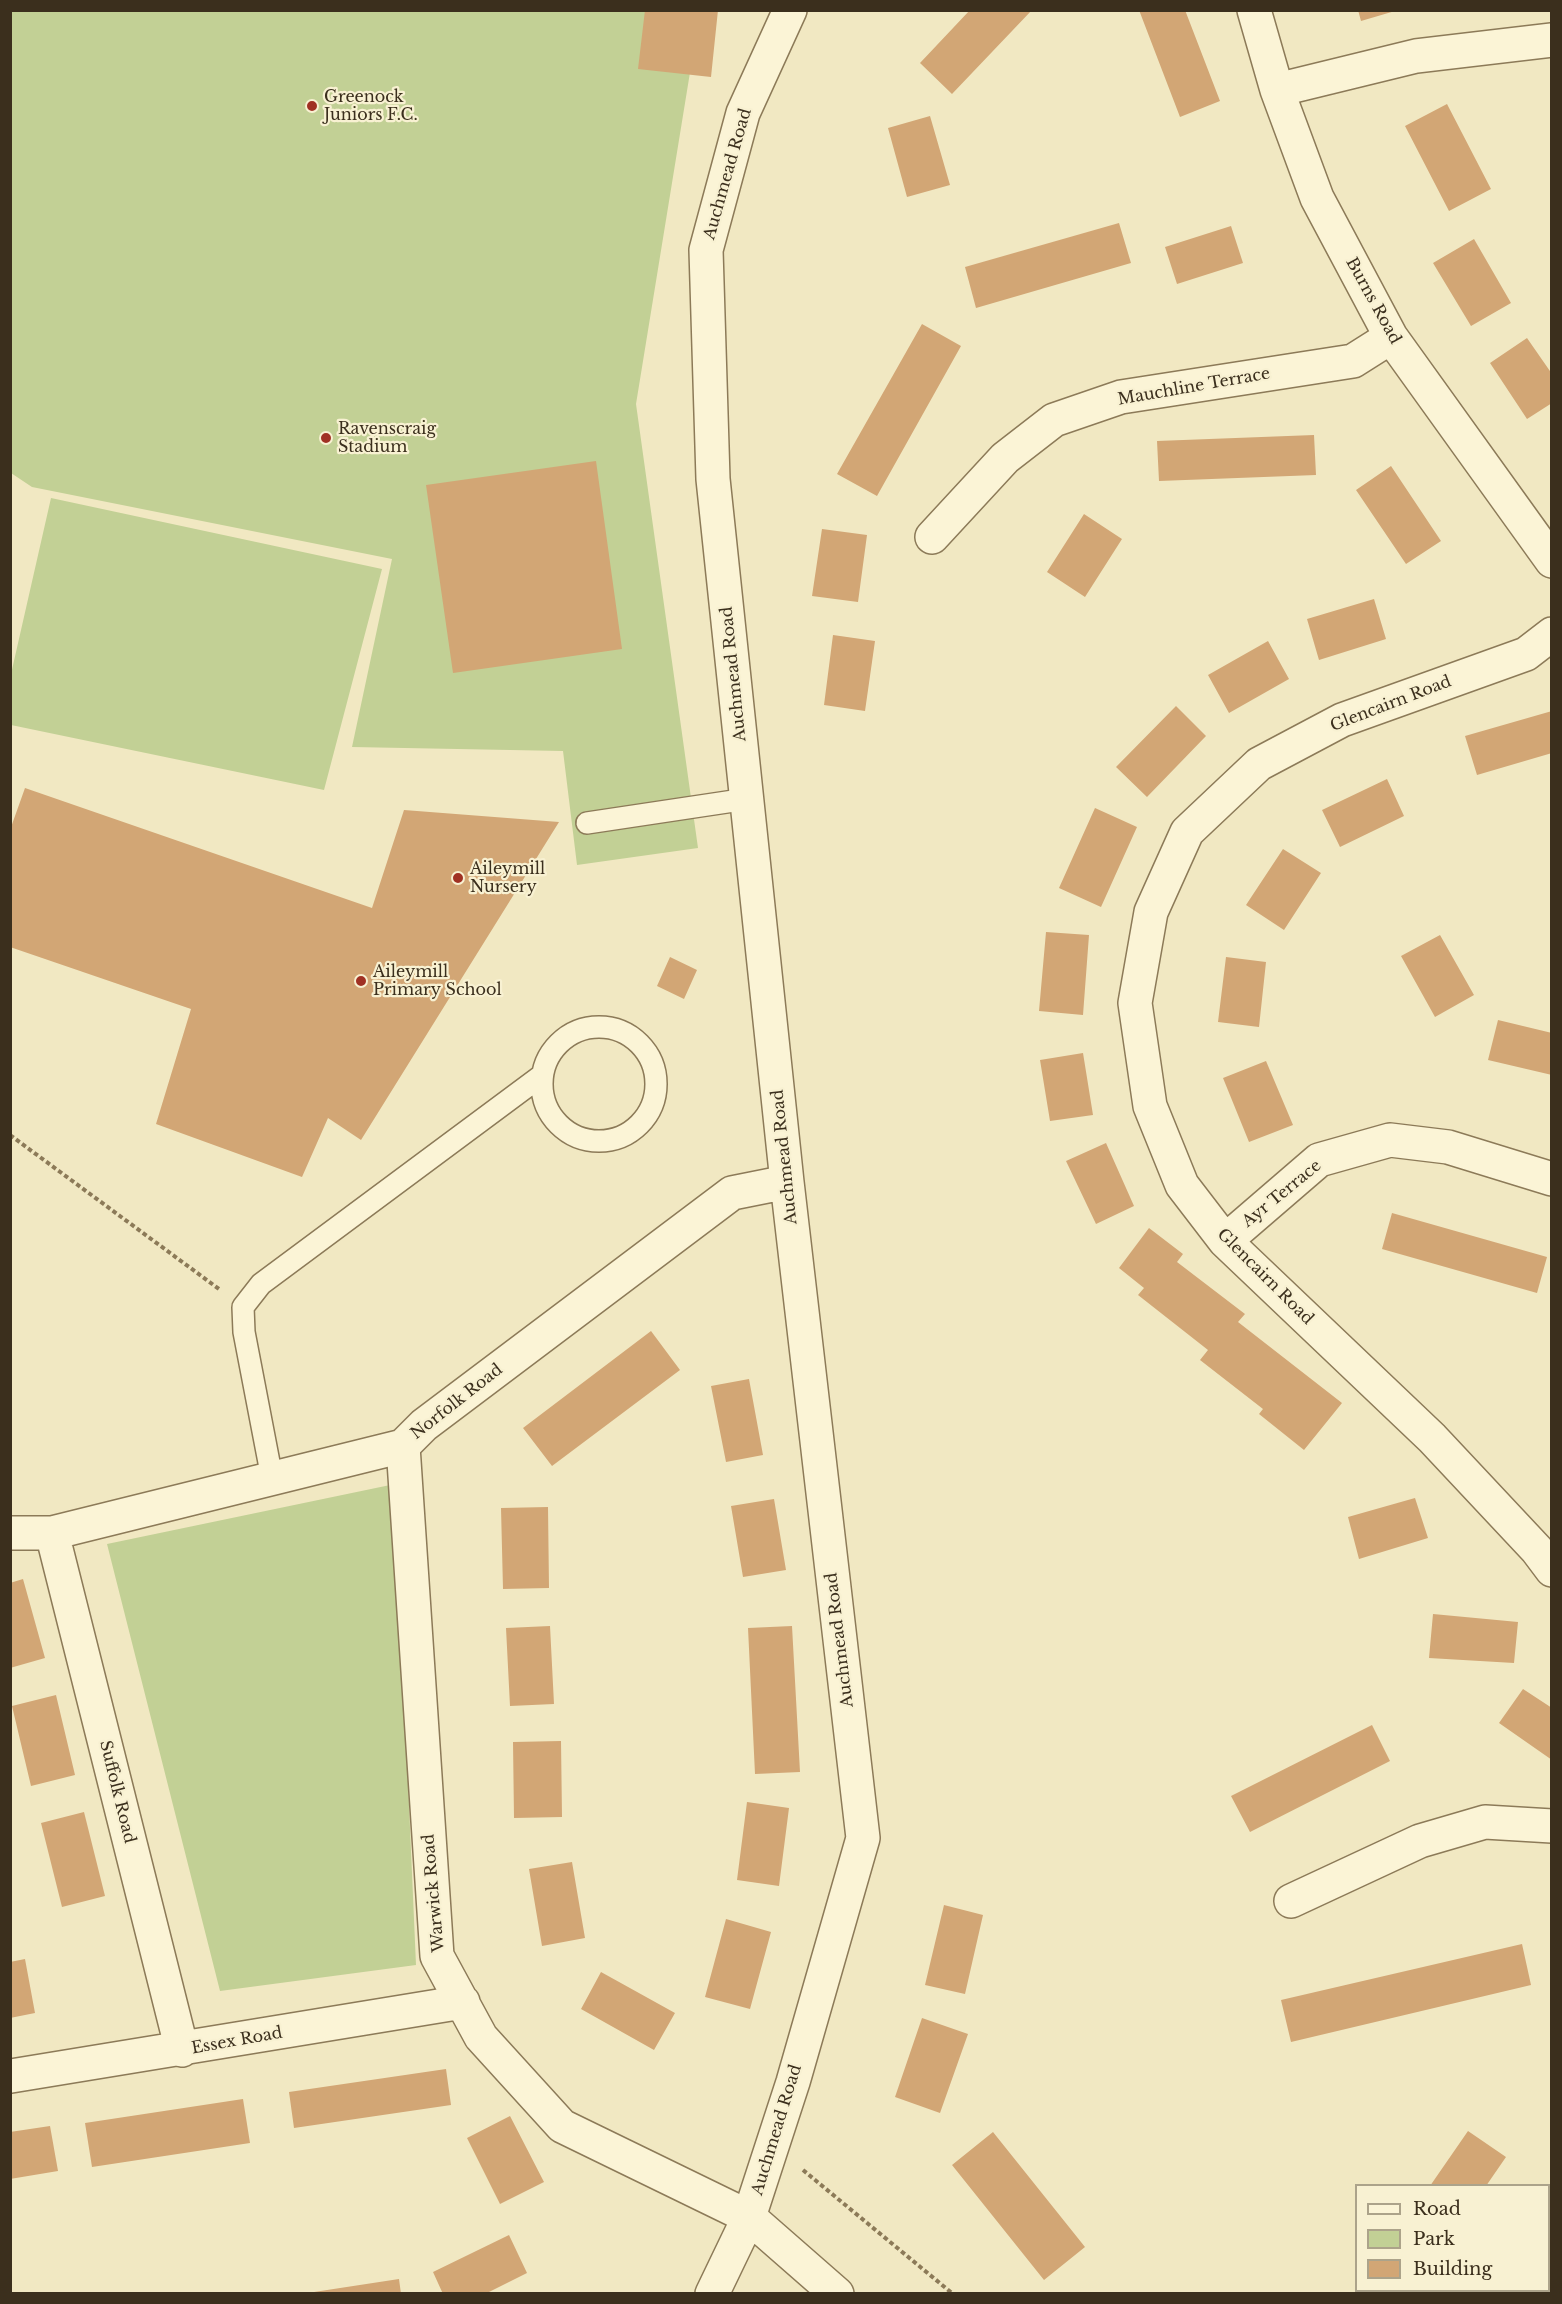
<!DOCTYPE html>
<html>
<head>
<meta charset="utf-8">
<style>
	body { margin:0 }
	#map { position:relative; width:1562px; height:2304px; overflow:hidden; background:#f1e8c2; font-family:"Libre Baskerville",serif }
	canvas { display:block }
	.frame { position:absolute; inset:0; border:12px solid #3b2f1d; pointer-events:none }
	.legend { position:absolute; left:1355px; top:2184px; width:195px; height:108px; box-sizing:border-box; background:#f8f1d2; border:2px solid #aca38a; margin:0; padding:8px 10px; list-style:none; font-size:18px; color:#3b2f1d }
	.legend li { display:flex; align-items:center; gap:12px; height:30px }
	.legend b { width:30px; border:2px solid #aca38a }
</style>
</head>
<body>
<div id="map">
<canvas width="1562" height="2304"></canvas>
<div class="frame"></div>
<ul class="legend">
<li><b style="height:8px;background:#fbf4d6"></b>Road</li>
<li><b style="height:16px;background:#c2d095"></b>Park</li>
<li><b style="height:16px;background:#d2a675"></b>Building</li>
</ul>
</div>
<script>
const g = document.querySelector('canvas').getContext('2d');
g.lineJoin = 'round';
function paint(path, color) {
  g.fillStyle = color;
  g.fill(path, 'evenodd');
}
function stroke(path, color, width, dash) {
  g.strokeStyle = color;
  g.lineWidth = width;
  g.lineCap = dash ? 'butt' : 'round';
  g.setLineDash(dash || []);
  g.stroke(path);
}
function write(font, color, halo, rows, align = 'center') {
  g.font = font + ' "Libre Baskerville",serif';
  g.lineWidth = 4.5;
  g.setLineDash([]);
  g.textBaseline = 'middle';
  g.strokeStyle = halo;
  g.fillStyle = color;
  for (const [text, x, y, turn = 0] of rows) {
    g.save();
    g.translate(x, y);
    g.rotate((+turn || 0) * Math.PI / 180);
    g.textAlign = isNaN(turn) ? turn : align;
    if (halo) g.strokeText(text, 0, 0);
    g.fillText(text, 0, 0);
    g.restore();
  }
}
paint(new Path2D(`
	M10 11H700L636 404 698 848 577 865 563 751 352 747 392 559 32 487 11 473Z
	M51 498 382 569 324 790 11 725V674Z
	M395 1484 416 1965 220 1991 107 1544Z`), '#c2d095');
paint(new Path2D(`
	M645 10H718L711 77 638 69Z
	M970 10H1032L952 94 920 63Z
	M1139 10H1185L1220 101 1180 117Z
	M1358 10H1395V11L1361 21Z
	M1447 104 1491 189 1449 211 1405 126Z
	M930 116 950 185 907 197 888 128Z
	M1119 223 1131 263 976 308 965 267Z
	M1231 226 1243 263 1177 284 1165 247Z
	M1474 239 1511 303 1471 326 1433 263Z
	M922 324 961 346 877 496 837 474Z
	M1527 338 1552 374V403L1527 419 1490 363Z
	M1314 435 1316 475 1159 481 1157 441Z
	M596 461 622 649 453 673 426 485Z
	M1391 466 1441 541 1406 564 1356 490Z
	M1084 514 1122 539 1085 597 1047 572Z
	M822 529 867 535 858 602 812 596Z
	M1374 599 1386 639 1319 660 1307 619Z
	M833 635 875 641 865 711 824 705Z
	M1268 641 1289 679 1229 713 1208 675Z
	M1176 706 1206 736 1147 797 1116 767Z
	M1552 711V753L1477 775 1465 736Z
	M1387 779 1404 816 1340 847 1322 810Z
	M25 788 372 908 404 810 559 822 361 1140 328 1118 302 1177 156 1124 191 1009 10 947V830Z
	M1095 808 1137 827 1101 907 1059 888Z
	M1283 849 1321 873 1284 930 1246 905Z
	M1046 932 1089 935 1083 1015 1039 1011Z
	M1440 935 1474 995 1435 1017 1401 956Z
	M670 957 697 970 684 999 657 986Z
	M1226 957 1266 962 1259 1027 1218 1022Z
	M1498 1020 1552 1033V1075L1488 1060Z
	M1083 1053 1093 1115 1050 1121 1040 1060Z
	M1266 1061 1293 1125 1249 1142 1223 1078Z
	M1106 1143 1134 1206 1096 1224 1066 1161Z
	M1392 1213 1547 1257 1537 1293 1382 1249Z
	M1149 1228 1183 1254 1177 1262 1245 1314 1238 1322 1342 1403 1304 1450 1259 1414 1263 1409 1200 1360 1208 1350 1138 1295 1144 1288 1119 1268Z
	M651 1331 680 1370 552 1466 523 1428Z
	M749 1379 763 1455 726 1462 711 1386Z
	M1415 1498 1428 1538 1359 1559 1348 1517Z
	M774 1499 786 1570 743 1577 731 1506Z
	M548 1507 549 1588 503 1589 501 1508Z
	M23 1579 45 1658 10 1668V1583Z
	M1433 1614 1518 1622 1514 1663 1429 1658Z
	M550 1626 554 1704 510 1706 506 1628Z
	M792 1626 800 1772 755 1774 748 1628Z
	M1523 1689 1552 1708V1760L1499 1723Z
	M56 1695 75 1775 31 1786 12 1706Z
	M1372 1725 1390 1761 1250 1832 1231 1796Z
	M561 1741 562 1817 514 1818 513 1742Z
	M747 1802 789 1808 779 1886 737 1880Z
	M84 1812 105 1896 62 1907 41 1823Z
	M572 1862 585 1938 542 1946 529 1869Z
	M944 1905 983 1915 965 1994 925 1985Z
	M726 1919 771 1932 750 2009 705 1997Z
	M1522 1944 1531 1985 1291 2042 1281 2000Z
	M25 1959 35 2013 10 2018V1962Z
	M601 1972 675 2013 654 2050 581 2009Z
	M922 2018 968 2034 940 2113 895 2097Z
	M446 2069 451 2105 294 2128 289 2092Z
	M243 2099 250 2143 92 2167 85 2123Z
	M510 2116 544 2182 500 2204 467 2138Z
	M50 2126 58 2171 10 2179V2132Z
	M1468 2131 1506 2157 1486 2186H1430Z
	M993 2132 1085 2247 1044 2280 952 2165Z
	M509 2235 527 2273 485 2294H443L433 2272Z
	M399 2279 401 2294H314V2292Z`), '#d2a675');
const lane = new Path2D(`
	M587 823 747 799
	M542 1084a57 57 0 1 1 114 0a57 57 0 1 1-114 0Z
	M272 1478 244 1332 243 1307 261 1284 541 1076`);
const street = new Path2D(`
	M1254 10 1277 90 1317 198 1391 337 1552 561
	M1277 90 1416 56 1552 40
	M932 537 1005 458 1054 420 1121 397 1353 361 1391 337
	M1552 634 1526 654 1342 720 1259 764 1187 832 1151 912 1135 1003 1150 1106 1182 1185 1225 1241 1432 1438 1537 1550 1552 1570
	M1225 1241 1319 1160 1390 1140 1448 1147 1552 1179
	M403 1446 437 1956 481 2037 562 2126 749 2217 837 2294
	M10 1533H52L403 1446 424 1425 732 1193 787 1182
	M52 1533 182 2050
	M1291 1901 1420 1841 1485 1822 1552 1826
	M11 2076 463 2002
	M712 2294 749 2217 793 2082 863 1838 787 1182 713 479 706 250 743 113 790 10`);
stroke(lane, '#8c7a58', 24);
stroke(street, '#8c7a58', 36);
stroke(new Path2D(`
	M10 1135 219 1289
	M803 2170 953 2294`), '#8c7a58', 4, [4.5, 3]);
stroke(lane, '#fbf4d6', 21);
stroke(street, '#fbf4d6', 33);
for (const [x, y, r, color] of [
	[312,106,6,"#a03123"],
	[326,438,6,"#a03123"],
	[458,878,6,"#a03123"],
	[361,981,6,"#a03123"]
]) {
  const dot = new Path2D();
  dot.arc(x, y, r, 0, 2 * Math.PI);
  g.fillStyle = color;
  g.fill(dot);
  stroke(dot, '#f8f1d2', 2);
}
write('16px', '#3b2f1d', '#f8f1d2', [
	["Greenock",324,97],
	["Juniors F.C.",324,115],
	["Ravenscraig",338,429],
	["Stadium",338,447],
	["Aileymill",470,869],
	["Nursery",470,887],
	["Aileymill",373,972],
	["Primary School",373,990]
], 'left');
write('16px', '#3b2f1d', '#f8f1d2', [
	["Auchmead Road",728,174,-74],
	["Burns Road",1373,301,61],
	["Mauchline Terrace",1194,387,-10],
	["Auchmead Road",734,674,-96],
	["Glencairn Road",1391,704,-21],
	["Auchmead Road",785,1157,-96],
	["Ayr Terrace",1282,1194,-39],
	["Glencairn Road",1265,1277,45],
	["Norfolk Road",457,1402,-38],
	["Auchmead Road",840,1640,-97],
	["Suffolk Road",117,1792,76],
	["Warwick Road",434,1893,-95],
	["Essex Road",237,2041,-10],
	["Auchmead Road",777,2130,-73]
]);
</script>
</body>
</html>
